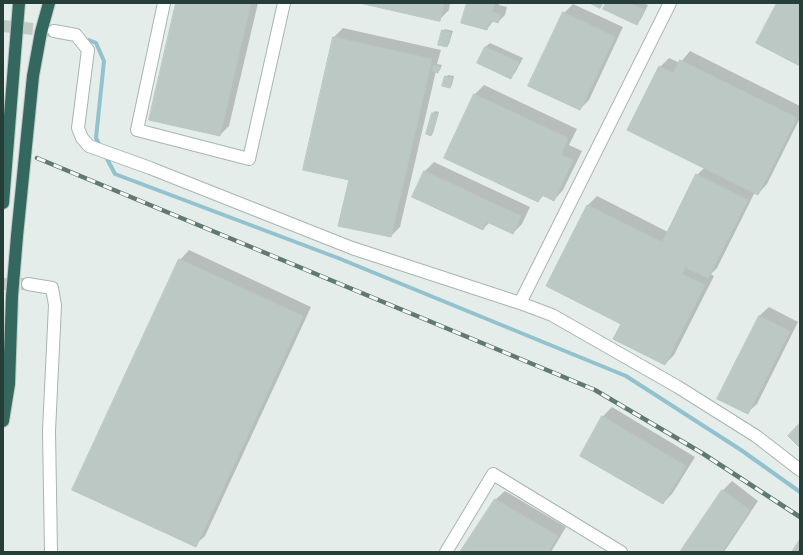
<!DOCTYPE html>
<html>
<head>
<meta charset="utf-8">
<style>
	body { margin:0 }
	#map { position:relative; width:803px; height:555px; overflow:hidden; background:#e5edea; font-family:"Alegreya Sans",sans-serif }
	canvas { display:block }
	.frame { position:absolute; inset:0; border:4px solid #263e38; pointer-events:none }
</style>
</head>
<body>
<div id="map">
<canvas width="803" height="555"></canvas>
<div class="frame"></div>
</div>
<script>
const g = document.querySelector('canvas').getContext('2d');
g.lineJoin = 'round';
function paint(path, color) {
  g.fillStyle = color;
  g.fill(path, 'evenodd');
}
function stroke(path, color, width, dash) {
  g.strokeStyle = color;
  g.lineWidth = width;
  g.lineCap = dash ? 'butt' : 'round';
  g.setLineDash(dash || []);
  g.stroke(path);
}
paint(new Path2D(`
	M177 3H258L229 126 220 135Z
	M365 3H450L449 10 439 20Z
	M468 3H499V5L507 7 505 15 498 22 494 20 487 29Z
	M607 3H643L648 5 641 19 637 24Z
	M573 4 623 27 589 100 580 109 564 13Z
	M343 28 441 50 437 64 442 65 440 70 438 72 436 71 400 227 391 236 350 179 334 37Z
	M445 29 453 31 449 44 447 46 443 31Z
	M490 43 523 58 515 73 511 77 478 62 485 47Z
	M690 51 800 106V118L767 184 758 194 755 192 717 268 711 274 714 276 674 355 665 364 623 323 588 205 597 196 668 232 697 175 705 167 660 67 669 58 680 63Z
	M448 75 454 76 452 85 450 87 446 77Z
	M484 85 577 129 569 145 582 151 563 190 554 200 544 195 538 201 445 158 475 94Z
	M435 111 439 112 433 133 431 135 427 134 433 113Z
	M434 162 530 207 522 224 513 233 490 222 483 229 413 196 425 171Z
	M189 250 311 307 205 536 195 545 180 260Z
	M769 307 798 322 757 404 747 413 759 316Z
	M612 407 695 457 672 494 663 503 581 455 603 416Z
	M732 481 758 501 724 552H681L723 490Z
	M505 491 566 527 551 552H462L495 500Z`), '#0003');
stroke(new Path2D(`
	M89 40 96 43 104 61 96 138 101 148
	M105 155 115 174 338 258 626 376 741 450 800 492`), '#92c2cd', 4);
const building = new Path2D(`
	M176 3H251L220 136 149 120Z
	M360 3H444L440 21Z
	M467 3H495L492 12 501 14 498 23 490 20 487 30 461 23Z
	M590 3H603L600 8Z
	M606 3H629L644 10 637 25 603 9Z
	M777 3H800V66L756 43Z
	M563 12 615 37 580 110 528 86Z
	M442 30 451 33 447 47 438 45Z
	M333 37 432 59 391 237 338 226 349 180 303 170Z
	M485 47 519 62 511 79 477 63Z
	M680 60 797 118 758 195 627 130 659 66 673 73Z
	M434 65 440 67 438 73 432 71Z
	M445 76 453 78 450 88 442 86Z
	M474 94 568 138 561 155 573 160 554 201 542 195 538 202 444 158Z
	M432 113 438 114 431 136 426 134Z
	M424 171 521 216 513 234 487 222 483 230 412 197Z
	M696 174 748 200 708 278 685 267 682 274 705 285 665 365 613 339 621 324 546 286 587 205 662 242Z
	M179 259 303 316 196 547 72 490Z
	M759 316 790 331 748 414 717 399Z
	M602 416 686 466 663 504 580 456Z
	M800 423V448L788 436Z
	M722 490 750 510 722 552H680Z
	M495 499 558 536 548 552H460Z
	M799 541 800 552H792Z`);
paint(building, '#bbc8c3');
stroke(building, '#b8c6c1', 1);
stroke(new Path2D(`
	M3 26 54 31
	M3 284H28`), '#bfcac6', 12, [12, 6]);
const minor = new Path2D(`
	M164 3 137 130 249 159 284 3
	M54 31 76 35 88 50 78 128 82 138 89 146 150 168 352 248 520 303 552 315 678 387 756 436 800 470
	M28 284 52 288 55 305 49 431 51 552
	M520 303 670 3
	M446 552 493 474 621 552`);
const highway = new Path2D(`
	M3 203 19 3
	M3 421 9 384 12 296 17 236 33 76 41 32 49 3`);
stroke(minor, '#a8b5b1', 14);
stroke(highway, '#c2c9c7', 14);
stroke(minor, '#fff', 12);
stroke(highway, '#34685f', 12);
const rail = new Path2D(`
	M37 158 595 390 702 453 800 517`);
stroke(rail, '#607973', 4.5);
stroke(rail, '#f6faf8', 3, [9]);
</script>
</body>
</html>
